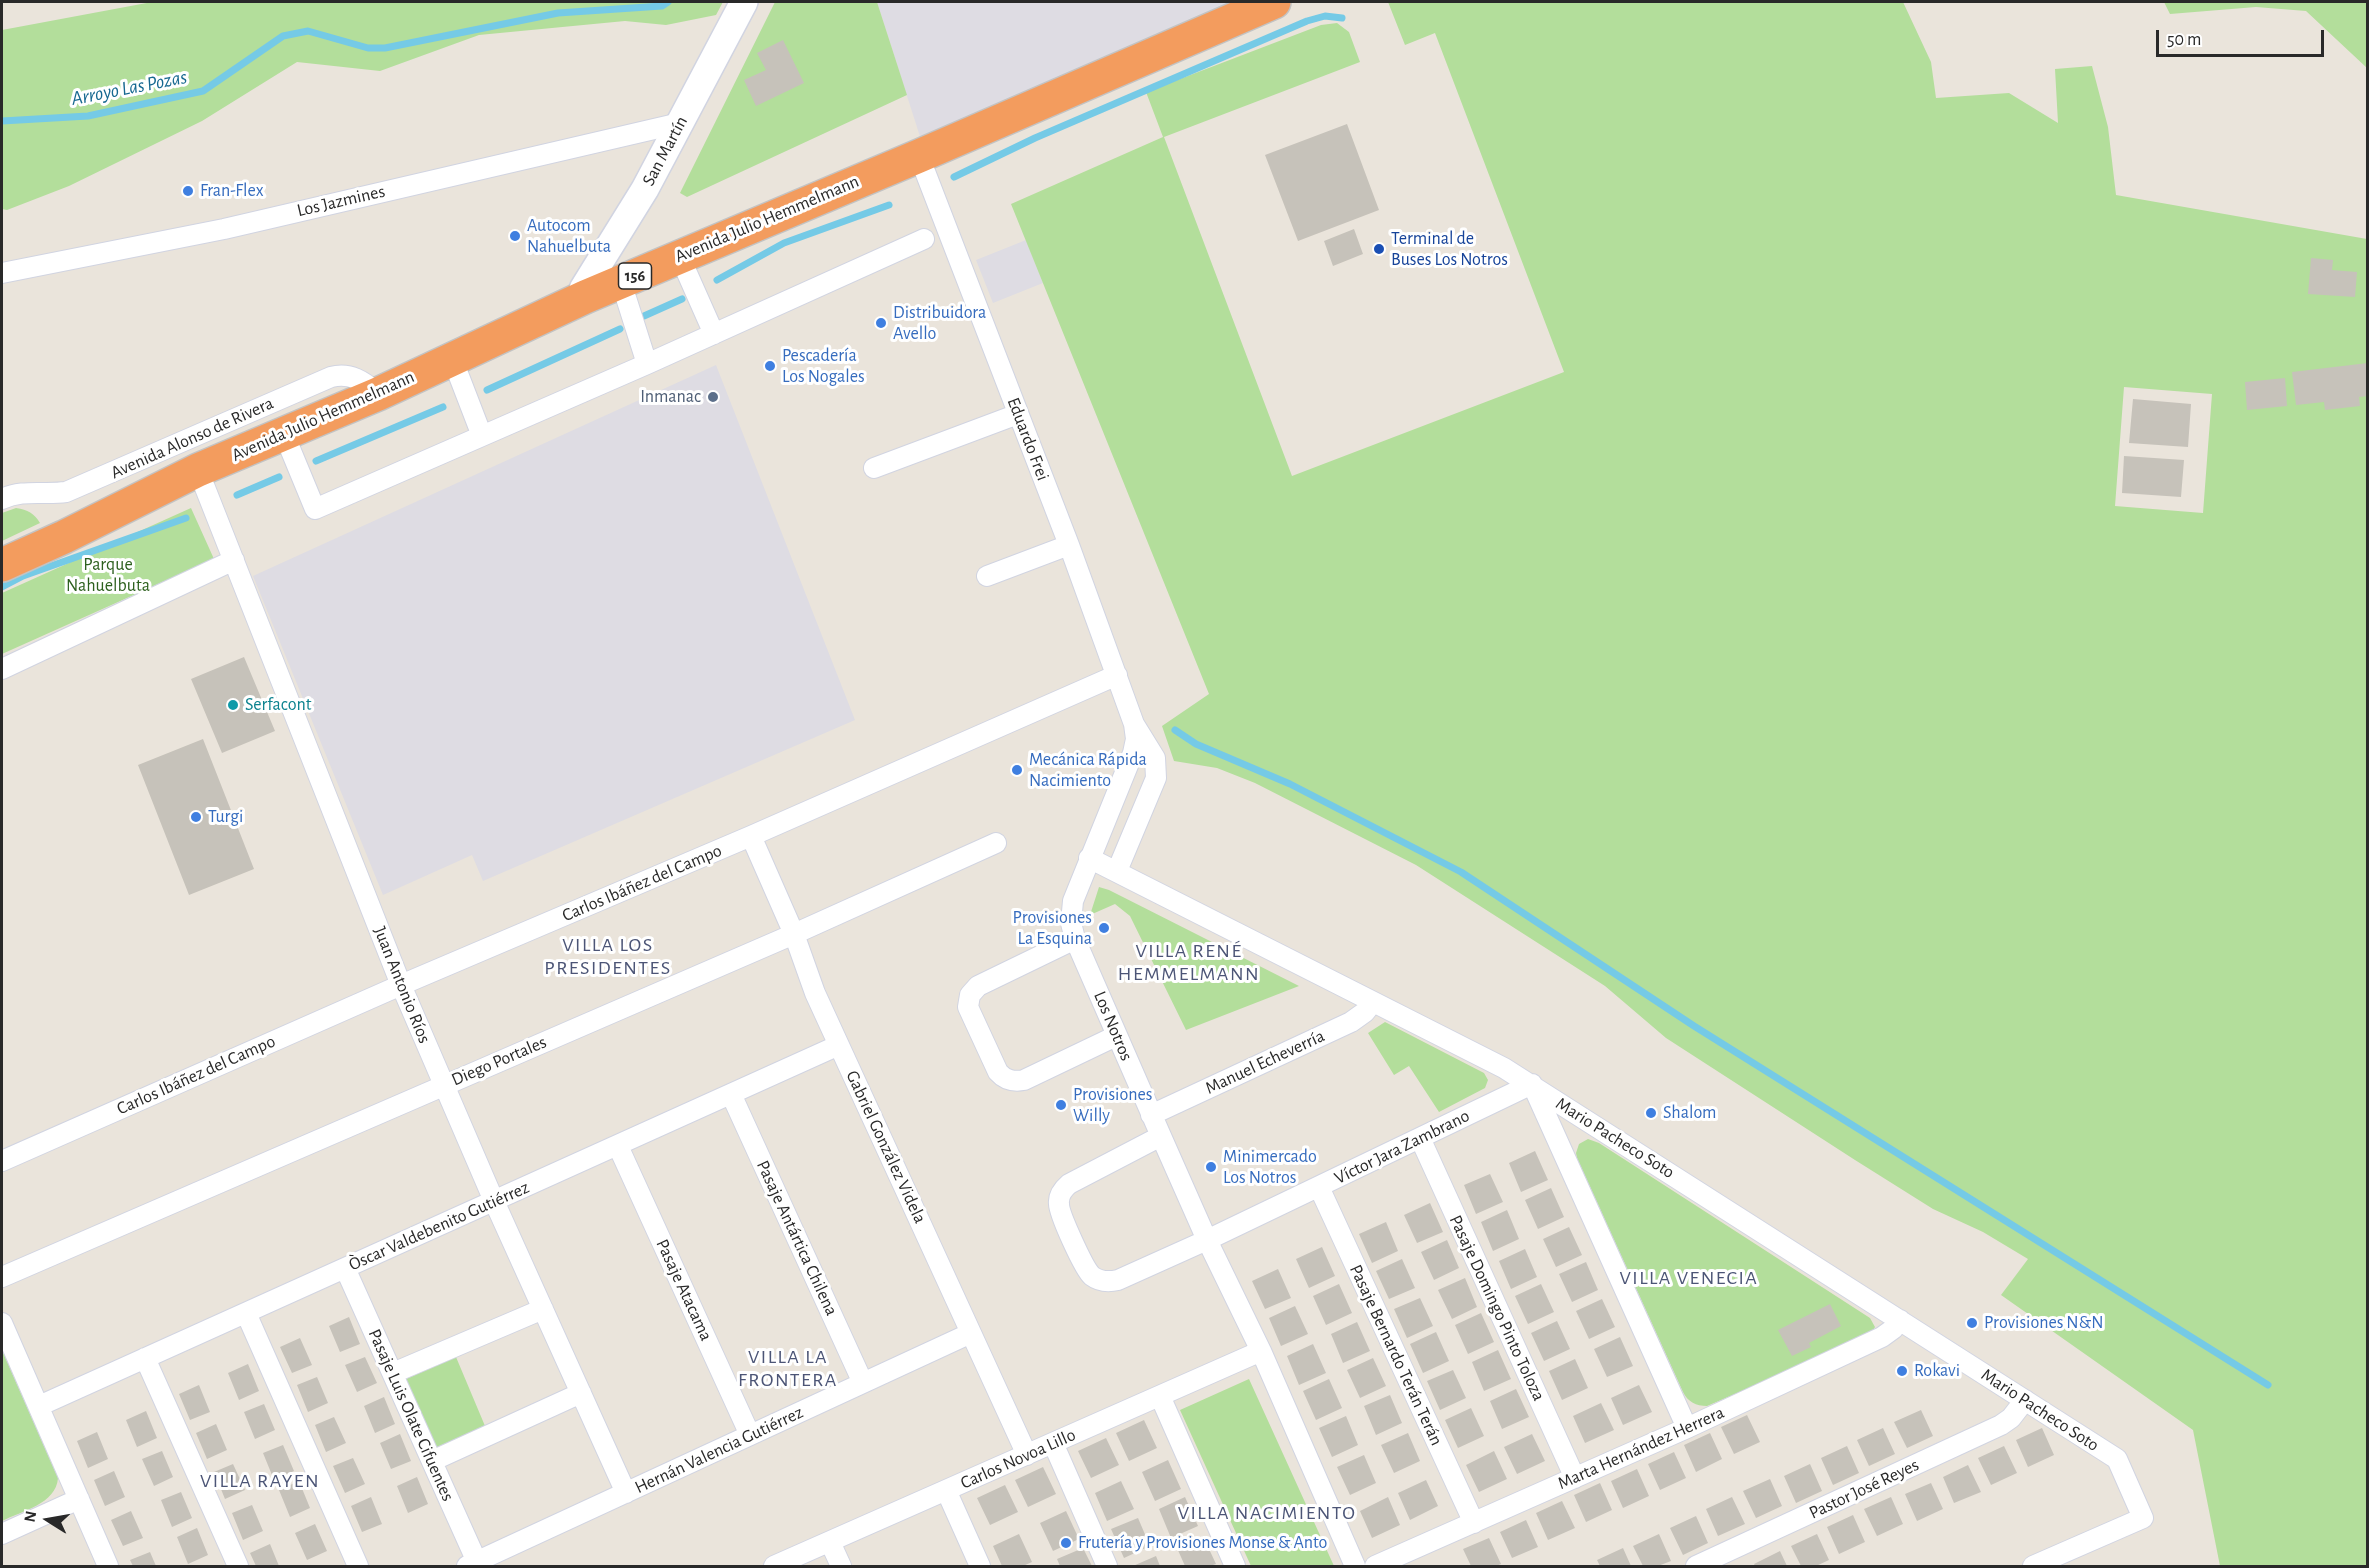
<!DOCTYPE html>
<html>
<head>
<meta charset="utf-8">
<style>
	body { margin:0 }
	#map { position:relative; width:2369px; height:1568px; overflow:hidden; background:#eae4db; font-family:"Alegreya Sans",sans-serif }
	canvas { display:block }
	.frame { position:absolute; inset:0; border:3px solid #292929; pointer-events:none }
	.north { position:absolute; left:18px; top:1490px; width:60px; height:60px; -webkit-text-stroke:4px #fff; paint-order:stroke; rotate:281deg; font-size:16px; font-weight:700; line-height:24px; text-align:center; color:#292929 }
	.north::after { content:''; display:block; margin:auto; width:21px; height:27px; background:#292929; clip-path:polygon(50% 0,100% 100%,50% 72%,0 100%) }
	.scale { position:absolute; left:2156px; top:30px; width:168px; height:27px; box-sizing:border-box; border:3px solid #292929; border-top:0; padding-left:8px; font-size:18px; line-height:21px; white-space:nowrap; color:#292929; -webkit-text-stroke:4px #fff; paint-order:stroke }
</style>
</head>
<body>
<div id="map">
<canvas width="2369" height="1568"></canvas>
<div class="frame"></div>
<div class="north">N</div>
<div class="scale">50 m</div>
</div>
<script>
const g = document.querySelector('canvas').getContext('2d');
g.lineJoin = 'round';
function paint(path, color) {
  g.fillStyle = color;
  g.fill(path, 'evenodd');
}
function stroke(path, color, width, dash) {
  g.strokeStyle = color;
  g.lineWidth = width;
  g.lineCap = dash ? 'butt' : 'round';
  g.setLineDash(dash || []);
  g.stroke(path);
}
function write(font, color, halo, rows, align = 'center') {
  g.font = font + ' "Alegreya Sans",sans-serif';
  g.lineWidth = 6;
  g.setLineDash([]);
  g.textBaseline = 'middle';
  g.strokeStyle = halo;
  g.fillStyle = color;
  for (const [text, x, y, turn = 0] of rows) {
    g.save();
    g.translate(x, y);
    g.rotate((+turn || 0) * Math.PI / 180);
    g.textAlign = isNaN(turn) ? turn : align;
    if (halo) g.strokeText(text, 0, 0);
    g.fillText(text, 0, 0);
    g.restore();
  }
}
paint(new Path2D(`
	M877 2H1251L923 146Z
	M1026 240 1043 283 993 303 976 260Z
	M716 365 855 720 483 881 472 855 383 895 253 576Z`), '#dedce3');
paint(new Path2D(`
	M152 2H723L716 15 666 25 625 21 479 35 380 71 297 62 202 121 69 186 7 210 2 209V30Z
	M775 2H877L907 95 687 197 680 193Z
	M1388 2H1903L1931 62 1936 98 2009 93 2058 123 2055 69 2092 66 2108 127 2116 195 2367 239V1566H2220L2193 1430 2001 1295 2028 1259 1983 1232 1933 1209 1855 1160 1666 1038 1605 986 1416 865 1255 783 1217 768 1174 761 1162 726 1209 694 1011 204 1163 137 1146 92 1321 25 1337 23 1349 32 1360 62 1164 137 1292 476 1564 372 1435 33 1405 45ZM2124 387 2212 394 2203 513 2115 506Z
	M2164 2H2367V68L2306 11 2256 7 2170 14Z
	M16 508C28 510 34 513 40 523L2 541V513Z
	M191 508 214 559 2 654V593Z
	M1099 887 1109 890 1299 986 1186 1030 1130 916 1115 904 1090 915Z
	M1385 1022 1484 1073 1488 1080 1485 1088 1439 1112 1409 1066 1394 1075 1368 1033Z
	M1588 1139 1599 1143 1870 1318 1875 1327 1870 1336 1707 1406C1696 1406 1688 1402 1683 1392L1577 1158 1576 1153 1579 1144Z
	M2 1350 58 1478C56 1504 22 1511 2 1521Z
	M456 1357 485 1426 435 1448 406 1379Z
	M1249 1379 1334 1566H1251L1180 1410Z`), '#b3de9b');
stroke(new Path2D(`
	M2 121 88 116 203 91 283 36 308 31 368 48H385L558 13 662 6 668 2
	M954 177 1035 138 1307 21 1325 16 1342 18
	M717 280 784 243 889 205
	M644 316 682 299
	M487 390 620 329
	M316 461 443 407
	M237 495 279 477
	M2 587 23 576 186 518
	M1175 730 1196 744 1290 784 1461 872 1694 1026 2268 1385`), '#75cae6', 7);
paint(new Path2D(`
	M783 40 804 83 756 106 744 80 766 70 757 53Z
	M1347 124 1379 210 1298 241 1265 155Z
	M1354 229 1363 254 1333 266 1324 241Z
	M2311 258 2333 260 2332 270 2357 272 2355 297 2308 294Z
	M2368 363V396L2359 397 2360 406 2325 410 2324 402 2296 405 2292 372Z
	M2285 378 2287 406 2247 410 2245 382Z
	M2133 399 2191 404 2188 447 2129 443Z
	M2124 456 2184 460 2181 497 2122 493Z
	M244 657 275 731 222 753 191 679Z
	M203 739 254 869 189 895 138 765Z
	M1535 1151 1548 1180 1521 1192 1509 1163Z
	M1490 1174 1503 1202 1476 1214 1464 1185Z
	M1551 1188 1564 1217 1538 1229 1525 1200Z
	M1430 1203 1443 1232 1417 1243 1404 1215Z
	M1507 1210 1519 1239 1493 1251 1481 1222Z
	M1386 1222 1398 1251 1372 1263 1359 1234Z
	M1569 1227 1582 1255 1556 1267 1543 1239Z
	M1447 1240 1459 1268 1434 1280 1421 1252Z
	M1322 1247 1335 1276 1309 1288 1296 1259Z
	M1525 1249 1537 1277 1511 1289 1499 1261Z
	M1402 1259 1415 1288 1389 1299 1376 1271Z
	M1586 1262 1598 1290 1572 1302 1559 1274Z
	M1278 1269 1291 1298 1265 1309 1252 1281Z
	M1465 1278 1477 1307 1452 1319 1438 1290Z
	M1339 1284 1352 1313 1326 1325 1313 1296Z
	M1541 1284 1554 1312 1528 1324 1515 1296Z
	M1420 1298 1433 1326 1407 1338 1394 1309Z
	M1602 1299 1615 1327 1589 1339 1576 1311Z
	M1830 1304 1841 1326 1809 1343 1811 1347 1792 1356 1778 1330Z
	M1295 1306 1308 1334 1281 1346 1269 1318Z
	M1481 1313 1494 1342 1468 1354 1455 1325Z
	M349 1317 360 1344 340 1352 329 1326Z
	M1557 1321 1570 1349 1544 1361 1531 1333Z
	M1357 1322 1370 1351 1343 1363 1331 1334Z
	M1436 1332 1449 1361 1423 1373 1410 1344Z
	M1620 1337 1633 1366 1607 1377 1594 1349Z
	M300 1338 312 1365 292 1373 280 1347Z
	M1313 1344 1326 1373 1299 1385 1287 1356Z
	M1498 1350 1511 1379 1484 1391 1472 1362Z
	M365 1357 377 1383 357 1392 345 1365Z
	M1373 1358 1386 1386 1360 1398 1347 1370Z
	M1575 1359 1588 1388 1562 1400 1549 1371Z
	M248 1364 259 1391 239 1400 228 1373Z
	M1453 1370 1466 1398 1440 1410 1427 1381Z
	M317 1377 328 1403 308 1412 297 1385Z
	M1329 1379 1342 1408 1316 1420 1303 1391Z
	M199 1385 210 1412 190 1420 179 1394Z
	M1639 1385 1652 1412 1623 1425 1611 1398Z
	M1516 1389 1529 1417 1502 1429 1490 1401Z
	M1390 1395 1402 1423 1376 1435 1364 1406Z
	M384 1397 395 1424 375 1433 364 1406Z
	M1601 1403 1614 1430 1585 1443 1573 1416Z
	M264 1404 275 1430 255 1439 244 1412Z
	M1471 1408 1484 1436 1458 1448 1445 1420Z
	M1921 1410 1933 1436 1907 1448 1894 1422Z
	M146 1411 157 1438 137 1447 126 1420Z
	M1747 1415 1760 1442 1734 1454 1721 1427Z
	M1346 1416 1358 1445 1332 1457 1319 1428Z
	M334 1417 346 1443 326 1452 315 1425Z
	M1144 1420 1157 1448 1129 1461 1116 1433Z
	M216 1424 227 1450 207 1459 196 1433Z
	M1883 1428 1895 1454 1869 1466 1857 1440Z
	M2042 1428 2054 1455 2028 1467 2016 1440Z
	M97 1432 108 1459 88 1468 77 1441Z
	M1408 1433 1420 1461 1394 1473 1381 1445Z
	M1710 1433 1722 1459 1696 1472 1684 1445Z
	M400 1434 411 1461 391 1469 380 1443Z
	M1532 1434 1545 1461 1517 1474 1504 1447Z
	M1106 1438 1119 1465 1091 1478 1078 1451Z
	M283 1445 294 1471 274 1480 263 1453Z
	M1847 1446 1859 1473 1833 1485 1821 1458Z
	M2004 1446 2017 1473 1991 1485 1978 1458Z
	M162 1451 173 1477 154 1486 142 1459Z
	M1494 1451 1507 1479 1479 1492 1466 1465Z
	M1674 1452 1686 1478 1660 1490 1648 1464Z
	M1364 1455 1376 1483 1350 1495 1337 1467Z
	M353 1458 365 1484 345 1493 333 1466Z
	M1168 1460 1181 1489 1155 1501 1142 1472Z
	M233 1464 245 1490 225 1499 214 1472Z
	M1810 1464 1822 1491 1796 1503 1784 1476Z
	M1968 1465 1981 1492 1954 1503 1943 1477Z
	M1043 1467 1056 1494 1028 1507 1015 1480Z
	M1637 1469 1649 1496 1623 1508 1611 1481Z
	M114 1471 125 1497 105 1506 94 1480Z
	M417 1477 428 1504 408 1513 397 1486Z
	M1770 1479 1782 1506 1756 1518 1743 1491Z
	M1426 1480 1438 1506 1410 1520 1398 1493Z
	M299 1481 310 1508 290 1517 279 1490Z
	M1121 1481 1134 1509 1107 1521 1095 1493Z
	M1600 1483 1612 1510 1586 1522 1574 1495Z
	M1931 1483 1943 1509 1917 1521 1905 1494Z
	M1005 1485 1018 1512 990 1525 977 1498Z
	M181 1492 192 1518 172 1527 161 1500Z
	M371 1497 382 1524 362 1532 351 1506Z
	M1185 1497 1198 1526 1171 1538 1159 1509Z
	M1388 1497 1400 1525 1372 1538 1360 1511Z
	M1732 1497 1745 1524 1718 1536 1706 1509Z
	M1891 1497 1903 1524 1877 1536 1864 1509Z
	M1562 1501 1575 1528 1548 1540 1536 1513Z
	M252 1505 263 1531 243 1540 232 1513Z
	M131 1511 143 1538 123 1546 111 1520Z
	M1066 1511 1079 1539 1053 1551 1040 1523Z
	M1853 1515 1865 1542 1839 1554 1827 1527Z
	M1696 1516 1708 1543 1683 1555 1670 1528Z
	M1138 1518 1150 1546 1124 1558 1111 1529Z
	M1526 1520 1538 1547 1512 1558 1500 1532Z
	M315 1524 327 1551 307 1560 295 1533Z
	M197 1528 208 1555 188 1564 177 1537Z
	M1019 1534 1032 1562 1023 1566H1002L993 1546Z
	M1659 1534 1671 1561 1658 1566H1643L1633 1546Z
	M1817 1534 1829 1560 1816 1566H1801L1791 1546Z
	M1203 1536 1216 1564 1210 1566H1185L1177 1548Z
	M1489 1538 1501 1564 1496 1566H1471L1463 1549Z
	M270 1544 279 1566H256L250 1553Z
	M1083 1548 1092 1566H1060L1057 1559Z
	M1623 1548 1631 1566H1600L1597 1560Z
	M1780 1551 1787 1566H1755L1754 1564Z
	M150 1552 156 1566H133L130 1560Z
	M1156 1556 1160 1566H1133Z`), '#c6c2ba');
const street = new Path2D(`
	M919 156 1069 545 1134 724 1155 758 1156 778 1117 871
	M679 255 714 334
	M2 273 224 229 680 123
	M621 282 647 364
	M452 358 482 436 647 364 924 239
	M284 434 315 509 482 436
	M874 468 1018 414
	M198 470 401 985 494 1201 626 1493
	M2 499C22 489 44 495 66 492L331 377C350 372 364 381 378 394
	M987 576 1069 545
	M2 669 234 560
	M1134 724 1136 739 1133 753 1073 901 1071 923 1075 939 1161 1136 1207 1240 1261 1351 1355 1566
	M751 836 794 934 815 993 1027 1455
	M1089 858 1504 1068 2117 1459 2143 1518 2033 1566
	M1075 939 978 986 970 995 968 1007 998 1072C1005 1080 1013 1082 1024 1080L1116 1036
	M731 1094 863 1383
	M1151 1115 1351 1022 1365 1012 1373 1002
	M1161 1136 1069 1184C1062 1190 1058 1196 1059 1204 1059 1214 1084 1269 1092 1276 1100 1282 1109 1282 1118 1280L1207 1240 1532 1084 1687 1428
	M1420 1138 1575 1478
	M618 1146 750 1435
	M2 1161 401 985 751 836 1117 675
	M1319 1187 1474 1523
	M345 1268 477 1562
	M2 1277 794 934 996 843
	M246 1313 358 1566
	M2 1323 108 1566
	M145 1358 238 1566
	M393 1373 543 1309
	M1160 1396 1235 1566
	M39 1406 839 1045
	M1053 1443 1107 1566
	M432 1461 581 1393
	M946 1490 980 1566
	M2 1534 79 1499
	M830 1542 841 1566
	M467 1566 971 1333
	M774 1566 1261 1351
	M1375 1566 1687 1428 1882 1337 1893 1329 1900 1320
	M1696 1566 2001 1425 2011 1418 2025 1400`);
const secondary = new Path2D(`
	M585 297 583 289 645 189 744 2`);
const highway = new Path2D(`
	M2 565 64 537 198 470 378 394 585 297 919 156 1274 2`);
stroke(street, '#d1d4e1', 22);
stroke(secondary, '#d1d4e1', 30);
stroke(highway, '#c3c3c3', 36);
stroke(street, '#fff', 20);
stroke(secondary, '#fff', 27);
stroke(highway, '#f39c5e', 33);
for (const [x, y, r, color] of [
	[188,191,6,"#3f7fe0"],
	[515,236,6,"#3f7fe0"],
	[1379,249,6,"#1a4fb4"],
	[881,323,6,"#3f7fe0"],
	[770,366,6,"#3f7fe0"],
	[713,397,6,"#5c6f8a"],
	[233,705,6,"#0f9aa8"],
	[1017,770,6,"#3f7fe0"],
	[196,817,6,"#3f7fe0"],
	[1104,928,6,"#3f7fe0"],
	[1061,1105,6,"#3f7fe0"],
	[1651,1113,6,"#3f7fe0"],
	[1211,1167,6,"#3f7fe0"],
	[1972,1323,6,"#3f7fe0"],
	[1902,1371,6,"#3f7fe0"],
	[1066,1543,6,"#3f7fe0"]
]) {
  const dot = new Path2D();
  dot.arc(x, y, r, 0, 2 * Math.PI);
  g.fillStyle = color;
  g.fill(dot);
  stroke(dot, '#fff', 2);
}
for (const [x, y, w] of [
	[635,276,33]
]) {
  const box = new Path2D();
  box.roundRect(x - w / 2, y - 13, w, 26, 4.5);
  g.fillStyle = '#fff';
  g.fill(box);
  stroke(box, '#292929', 1.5);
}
write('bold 16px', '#292929', null, [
	["156",635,276]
]);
write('18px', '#292929', '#fff', [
	["San Martín",665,151,-62],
	["Los Jazmines",341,201,-13],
	["Avenida Julio Hemmelmann",767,219,-23],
	["Avenida Julio Hemmelmann",323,416,-24],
	["Avenida Alonso de Rivera",192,438,-24],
	["Eduardo Frei",1028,439,69],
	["Carlos Ibáñez del Campo",642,883,-23],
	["Juan Antonio Ríos",402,985,68],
	["Los Notros",1113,1026,67],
	["Diego Portales",499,1061,-23],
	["Manuel Echeverría",1265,1062,-25],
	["Carlos Ibáñez del Campo",196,1075,-24],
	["Mario Pacheco Soto",1615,1138,32],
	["Gabriel González Videla",886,1147,65],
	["Víctor Jara Zambrano",1402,1147,-26],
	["Òscar Valdebenito Gutiérrez",439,1226,-24],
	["Pasaje Antártica Chilena",797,1238,65],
	["Pasaje Atacama",684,1290,65],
	["Pasaje Domingo Pinto Toloza",1497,1308,65],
	["Pasaje Bernardo Terán Terán",1396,1355,65],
	["Mario Pacheco Soto",2040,1410,33],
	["Pasaje Luis Olate Cifuentes",411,1415,66],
	["Marta Hernández Herrera",1641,1448,-24],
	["Hernán Valencia Gutiérrez",719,1450,-25],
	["Carlos Novoa Lillo",1018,1459,-24],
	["Pastor José Reyes",1864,1489,-25]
]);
write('18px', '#366cbe', '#fff', [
	["Fran-Flex",200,191],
	["Autocom",527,226],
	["Nahuelbuta",527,247],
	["Distribuidora",893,313],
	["Avello",893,334],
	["Pescadería",782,356],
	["Los Nogales",782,377],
	["Mecánica Rápida",1029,760],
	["Nacimiento",1029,781],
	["Turgi",208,817],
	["Provisiones",1092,918,"right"],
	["La Esquina",1092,939,"right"],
	["Provisiones",1073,1095],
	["Willy",1073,1116],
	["Shalom",1663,1113],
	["Minimercado",1223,1157],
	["Los Notros",1223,1178],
	["Provisiones N&N",1984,1323],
	["Rokavi",1914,1371],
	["Frutería y Provisiones Monse & Anto",1078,1543]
], 'left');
write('18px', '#164399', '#fff', [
	["Terminal de",1391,239],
	["Buses Los Notros",1391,260]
], 'left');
write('18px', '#4e5e75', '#fff', [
	["Inmanac",701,397]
], 'right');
write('18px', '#2d601e', '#fff', [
	["Parque",108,565],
	["Nahuelbuta",108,586]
]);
write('18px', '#0d838f', '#fff', [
	["Serfacont",245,705]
], 'left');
write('italic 20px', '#166890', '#fff', [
	["Arroyo Las Pozas",129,88,-11]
]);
g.letterSpacing = '1.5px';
write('20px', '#4c5576', '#fff', [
	["VILLA LOS",608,945],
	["PRESIDENTES",608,968],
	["VILLA RENÉ",1189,951],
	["HEMMELMANN",1189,974],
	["VILLA VENECIA",1689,1278],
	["VILLA LA",788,1357],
	["FRONTERA",788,1380],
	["VILLA RAYEN",260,1481],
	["VILLA NACIMIENTO",1267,1513]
]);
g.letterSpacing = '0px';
</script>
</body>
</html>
